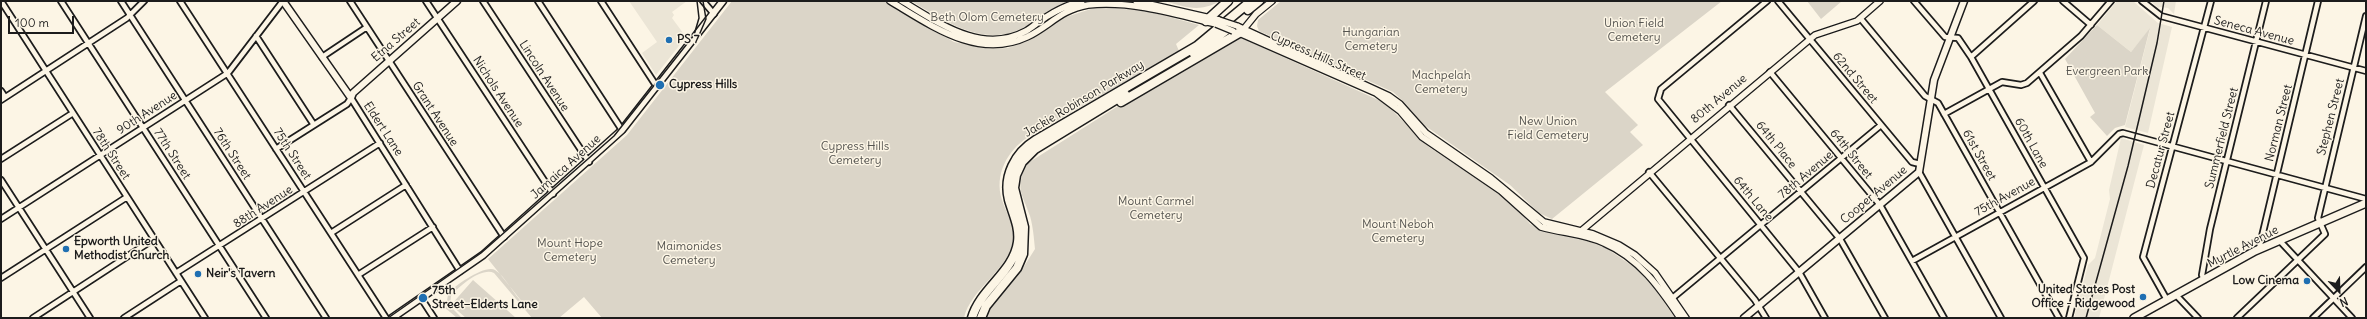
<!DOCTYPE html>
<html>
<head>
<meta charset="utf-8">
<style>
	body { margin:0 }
	#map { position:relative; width:2367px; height:319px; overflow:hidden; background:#fcf5e5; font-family:Delius,sans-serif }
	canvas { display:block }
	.frame { position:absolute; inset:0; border:2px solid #1c1c1c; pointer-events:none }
	.north { position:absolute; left:2319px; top:271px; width:40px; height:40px; -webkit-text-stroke:3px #fcf5e5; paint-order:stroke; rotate:157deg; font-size:11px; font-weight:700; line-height:16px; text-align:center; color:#1c1c1c }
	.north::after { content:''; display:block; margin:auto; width:14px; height:18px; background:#1c1c1c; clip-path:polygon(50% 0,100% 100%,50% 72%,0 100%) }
	.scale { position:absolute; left:8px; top:16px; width:66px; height:18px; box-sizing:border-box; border:2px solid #1c1c1c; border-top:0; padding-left:5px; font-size:12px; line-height:14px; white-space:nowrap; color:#1c1c1c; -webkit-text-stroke:3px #fcf5e5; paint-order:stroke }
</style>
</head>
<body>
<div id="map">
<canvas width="2367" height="319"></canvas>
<div class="frame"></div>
<div class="north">N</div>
<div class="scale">100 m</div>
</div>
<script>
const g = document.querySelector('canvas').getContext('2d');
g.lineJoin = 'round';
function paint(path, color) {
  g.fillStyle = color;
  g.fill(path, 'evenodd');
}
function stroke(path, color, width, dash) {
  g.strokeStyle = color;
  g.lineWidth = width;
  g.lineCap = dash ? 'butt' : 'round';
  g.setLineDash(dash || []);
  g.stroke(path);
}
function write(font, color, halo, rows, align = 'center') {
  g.font = font + ' Delius,sans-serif';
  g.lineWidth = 3;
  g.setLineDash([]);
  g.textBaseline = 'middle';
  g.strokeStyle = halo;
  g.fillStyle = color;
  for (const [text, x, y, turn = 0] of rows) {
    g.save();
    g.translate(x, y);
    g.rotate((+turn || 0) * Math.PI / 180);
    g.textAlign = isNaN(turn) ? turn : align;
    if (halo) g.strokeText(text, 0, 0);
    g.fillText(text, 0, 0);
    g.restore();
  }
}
paint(new Path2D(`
	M629 1H687L672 12 674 15 672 18 686 37 656 75 642 53 657 42Z
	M2117 1H2133L2158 23 2172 27 2148 133 2125 127 2150 29 2131 52 2097 25Z
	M2151 1H2176L2174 14 2168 8 2160 7 2158 8Z
	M2121 138 2144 145 2109 280 2099 318H2074L2088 265 2095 258 2110 199 2109 190Z`), '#ebe5d6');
paint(new Path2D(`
	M732 1H884L954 42 989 49 1008 48 1028 41 1063 18 1094 8H1116L1151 12 1199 25 1176 44 1179 51 1028 137C1007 151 994 175 1002 200 1006 213 1016 227 1013 241 1007 272 971 288 964 318H602L584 297 559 318H532L494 273C482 267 459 286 451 296L450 306 462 318H457L437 301 439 298 447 305C447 301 447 297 449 293 455 285 486 264 495 270 506 277 513 294 523 303L488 259 627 135Z
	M911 1H1068C1053 8 1040 17 1026 26 986 50 945 21 911 1Z
	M1164 1H1220C1199 13 1186 7 1164 1Z
	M1281 1H1722L1605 92 1638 125 1630 132 1643 145 1552 219 1539 213 1510 185 1424 125 1403 101 1393 92 1259 31 1257 26 1258 20Z
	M1807 1H1842L1821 19Z
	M2097 25 2131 52 2150 28 2125 125 2115 128 2107 136 2090 117 2095 113 2065 59Z
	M1239 37 1385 103 1429 147 1494 190 1515 207 1530 224 1551 233 1590 242 1606 248 1637 269 1649 280 1675 318H984L992 304 1023 268 1035 249C1034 239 1033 226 1030 216 1022 193 1014 187 1028 163L1126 101Z
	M473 280 516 318H466L451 305Z`), '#dbd5c8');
const minor = new Path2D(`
	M1 1 205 318
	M61 1 266 318
	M121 1 326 318
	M180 1 386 318
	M350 1 504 237
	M426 1 553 194
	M483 1 589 162
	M538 1 622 130
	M601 1 657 87
	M703 1 714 14
	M1767 1 1661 89 1658 99 1799 272 1825 318
	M1778 1 1912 162 1920 164
	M1914 1 1945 37 1958 38 1971 57 2084 258 2069 318
	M2063 1 2091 25
	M2142 1 2161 16 2366 71
	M1861 19 1925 96 1938 103 2059 318
	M256 36 314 125
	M322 57 367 27
	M1971 57 2034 1
	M1770 72 1880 205 1944 318
	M2040 73 2091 162
	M1 91 5 97
	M1 100 127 18 144 1
	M1729 105 1840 239 1885 318
	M1944 114 2002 82 2021 85 2027 83 2081 36 2111 1
	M276 149 347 104 351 98 460 271
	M1 159 73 113
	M1649 172 1755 300 1766 318
	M1919 172 2001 318
	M1 180 90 318
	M1 219 228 73 283 1
	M331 233 406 185
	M2280 241 2352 318
	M2259 249 2318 1
	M1912 261 2091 162 2119 134 2123 133 2366 199
	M176 273 380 143
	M358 275 433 227
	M1 278 127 197
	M2204 280 2202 275 2210 229 2266 1
	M2176 295 2198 318
	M421 298 434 318
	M1670 300 1881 125
	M2167 300 2143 257 2211 1
	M33 318 154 239
	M124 318 181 281
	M2237 318 2325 234 2318 218 2366 16
	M2313 318 2366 267`);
const tertiary = new Path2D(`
	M890 1C932 26 978 60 1027 37 1050 26 1060 10 1088 5 1130 0 1176 14 1216 24
	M902 1C939 23 982 55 1026 31 1033 27 1039 21 1046 17 1057 10 1070 4 1082 1
	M1136 1 1219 20
	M1237 26 1389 96 1400 104 1426 133 1491 178 1544 222 1593 234 1619 245 1635 255 1655 273 1686 318
	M1243 30 1256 14 1272 1
	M1237 32 1376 93 1400 111 1422 137 1501 191 1541 227C1562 233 1585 234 1604 243 1639 258 1660 288 1680 318
	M1581 231 1815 35 1857 21 1880 1`);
const secondary = new Path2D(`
	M283 1 351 98
	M351 98 353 93 457 1
	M392 318 483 255 622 130 723 1
	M1744 318 1919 172 1934 80 1964 1`);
const primary = new Path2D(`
	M2134 318 2255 251 2366 203`);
const motorway = new Path2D(`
	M1248 10 1259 1
	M1206 21 1228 1
	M1194 54 1228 29
	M1121 102 1239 33
	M972 318C980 289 1014 272 1018 242 1020 227 1013 214 1009 200 1003 176 1015 153 1036 140L1197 46 1251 1
	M981 318 986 306 1017 268 1023 254 1024 227 1014 188 1016 175 1022 162 1035 149 1125 94`);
stroke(minor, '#1c1c1c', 8);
stroke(tertiary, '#1c1c1c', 8);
stroke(secondary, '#1c1c1c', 9);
stroke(primary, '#1c1c1c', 10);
stroke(motorway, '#1c1c1c', 11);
stroke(minor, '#fcf5e5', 4.5);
stroke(tertiary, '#fcf5e5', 5.5);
stroke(secondary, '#fcf5e5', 6);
stroke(primary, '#fcf5e5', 7);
stroke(motorway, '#fcf5e5', 8);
stroke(new Path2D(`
	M697 40 706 19 703 1
	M388 318 481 253 614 136 694 35 699 18 697 1
	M2086 318 2128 166 2157 43 2164 1`), '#1c1c1c', 1.5);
const tertiaryBridge = new Path2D(`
	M1219 20 1237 26
	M1216 24 1233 31`);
stroke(tertiaryBridge, '#1c1c1c', 8, []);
stroke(tertiaryBridge, '#fcf5e5', 5.5);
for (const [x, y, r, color] of [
	[669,40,4,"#1f6fb2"],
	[660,85,5,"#1f6fb2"],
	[66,249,4,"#1f6fb2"],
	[198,274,4,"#1f6fb2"],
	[2307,281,4,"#1f6fb2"],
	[2143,297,4,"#1f6fb2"],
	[423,298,5,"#1f6fb2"]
]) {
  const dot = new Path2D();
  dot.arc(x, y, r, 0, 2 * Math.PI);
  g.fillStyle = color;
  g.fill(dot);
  stroke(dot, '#fcf5e5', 1.5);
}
write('12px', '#555450', '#fcf5e5', [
	["Beth Olom Cemetery",987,18],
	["Union Field",1634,24],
	["Cemetery",1634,38],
	["Hungarian",1371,33],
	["Cemetery",1371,47],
	["Evergreen Park",2107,72],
	["Machpelah",1441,76],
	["Cemetery",1441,90],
	["New Union",1548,122],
	["Field Cemetery",1548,136],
	["Cypress Hills",855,147],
	["Cemetery",855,161],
	["Mount Carmel",1156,202],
	["Cemetery",1156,216],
	["Mount Neboh",1398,225],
	["Cemetery",1398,239],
	["Mount Hope",570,244],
	["Cemetery",570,258],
	["Maimonides",689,247],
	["Cemetery",689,261]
]);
write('12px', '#1c1c1c', '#fcf5e5', [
	["Seneca Avenue",2254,31,15],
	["Etna Street",396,40,-41],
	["Cypress Hills Street",1318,56,24],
	["Lincoln Avenue",544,76,57],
	["62nd Street",1855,78,50],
	["Nichols Avenue",498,92,57],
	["Jackie Robinson Parkway",1084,99,-31],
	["80th Avenue",1719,99,-40],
	["90th Avenue",147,113,-33],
	["Grant Avenue",435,114,57],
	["Stephen Street",2331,117,-76],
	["Norman Street",2279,123,-76],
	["Eldert Lane",383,129,57],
	["Summerfield Street",2222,138,-76],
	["60th Lane",2031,143,61],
	["64th Place",1776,145,51],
	["Decatur Street",2161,150,-75],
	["78th Street",111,154,57],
	["77th Street",172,154,57],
	["76th Street",232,154,57],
	["75th Street",292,154,57],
	["64th Street",1851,154,51],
	["61st Street",1979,155,61],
	["Jamaica Avenue",566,167,-42],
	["78th Avenue",1806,175,-40],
	["Cooper Avenue",1874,195,-40],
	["75th Avenue",2005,197,-29],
	["64th Lane",1753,199,50],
	["88th Avenue",263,207,-33],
	["Myrtle Avenue",2243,247,-27]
]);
write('bold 12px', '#1c1c1c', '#fcf5e5', [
	["PS 7",677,40],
	["Cypress Hills",669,85],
	["Epworth United",74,242],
	["Methodist Church",74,256],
	["Neir's Tavern",206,274],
	["Low Cinema",2299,281,"right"],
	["United States Post",2135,290,"right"],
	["Office - Ridgewood",2135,304,"right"],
	["75th",432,291],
	["Street–Elderts Lane",432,305]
], 'left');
</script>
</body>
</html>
